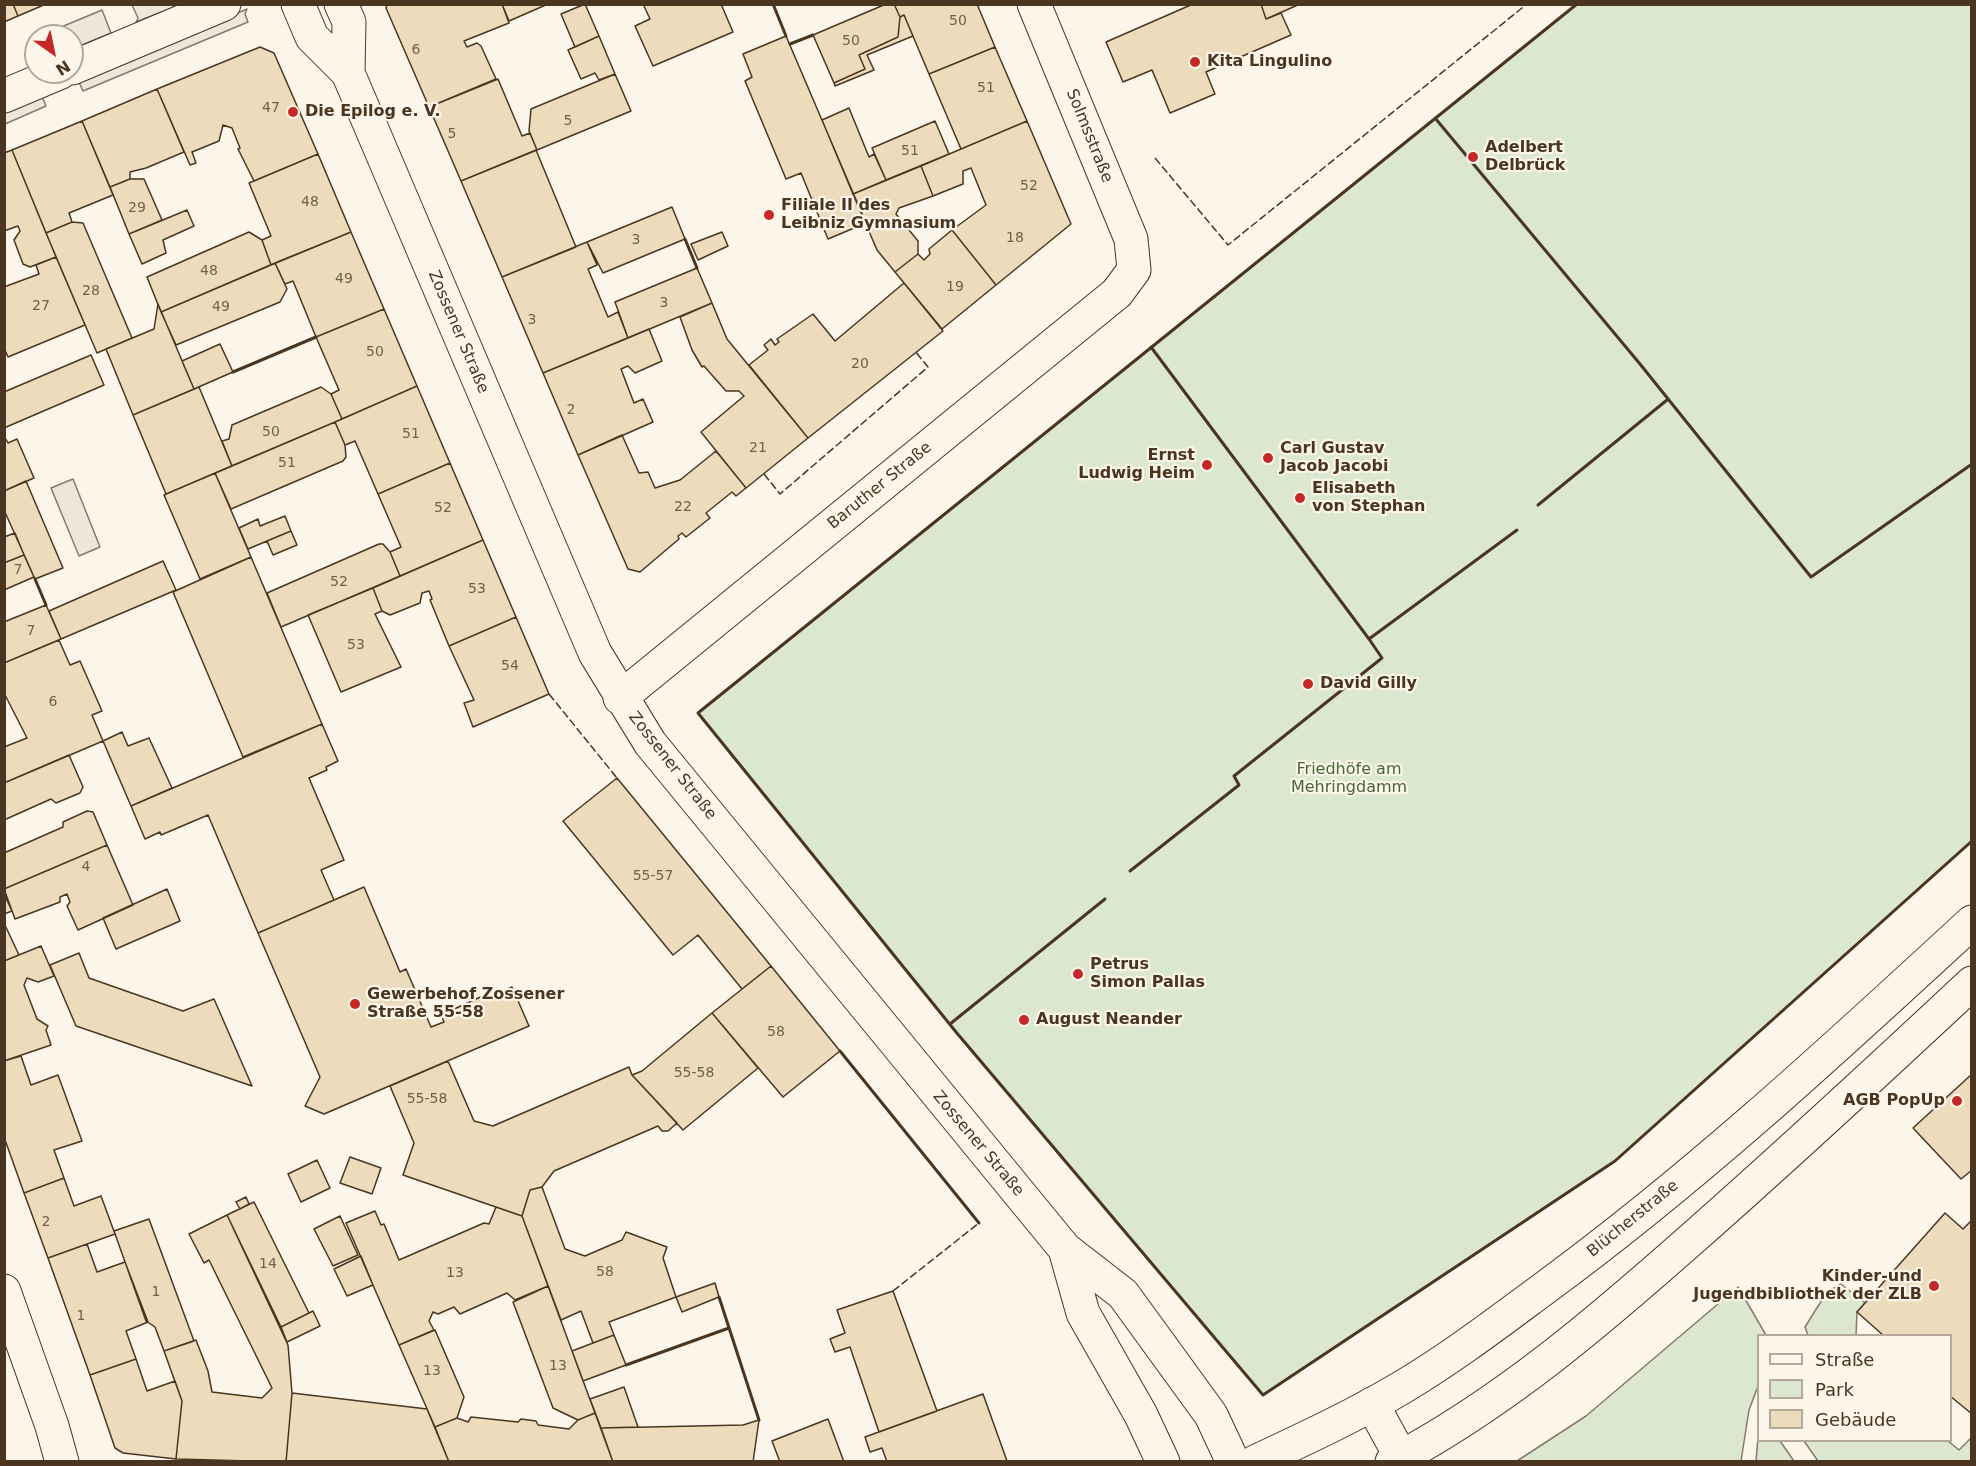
<!DOCTYPE html>
<html>
<head>
<meta charset="utf-8">
<style>
	body { margin:0 }
	#map { position:relative; width:1976px; height:1466px; overflow:hidden; background:#fbf6e9; font-family:"DejaVu Sans",sans-serif }
	canvas { display:block }
	.frame { position:absolute; inset:0; border:6px solid #4a3520; pointer-events:none }
	.legend { position:absolute; left:1757px; top:1334px; width:195px; height:108px; box-sizing:border-box; background:#fbf6e9; border:2px solid #b4a999; margin:0; padding:8px 10px; list-style:none; font-size:18px; color:#4a3520 }
	.legend li { display:flex; align-items:center; gap:12px; height:30px }
	.legend b { width:30px; border:2px solid #b4a999 }
	.north { position:absolute; left:24px; top:24px; width:60px; height:60px; box-sizing:border-box; background:#fbf6e9; border:2px solid #b4a999; border-radius:50%; rotate:147deg; font-size:16px; font-weight:700; line-height:24px; text-align:center; color:#4a3520 }
	.north::after { content:''; display:block; margin:auto; width:21px; height:27px; background:#c62828; clip-path:polygon(50% 0,100% 100%,50% 72%,0 100%) }
</style>
</head>
<body>
<div id="map">
<canvas width="1976" height="1466"></canvas>
<div class="frame"></div>
<ul class="legend">
<li><b style="height:8px;background:#fbf6e9"></b>Straße</li>
<li><b style="height:16px;background:#dce7d0"></b>Park</li>
<li><b style="height:16px;background:#ecdcbc"></b>Gebäude</li>
</ul>
<div class="north">N</div>
</div>
<script>
const g = document.querySelector('canvas').getContext('2d');
g.lineJoin = 'round';
function paint(path, color) {
  g.fillStyle = color;
  g.fill(path, 'evenodd');
}
function stroke(path, color, width, dash) {
  g.strokeStyle = color;
  g.lineWidth = width;
  g.lineCap = dash ? 'butt' : 'round';
  g.setLineDash(dash || []);
  g.stroke(path);
}
function write(font, color, halo, rows, align = 'center') {
  g.font = font + ' "DejaVu Sans",sans-serif';
  g.lineWidth = 4.5;
  g.setLineDash([]);
  g.textBaseline = 'middle';
  g.strokeStyle = halo;
  g.fillStyle = color;
  for (const [text, x, y, turn = 0] of rows) {
    g.save();
    g.translate(x, y);
    g.rotate((+turn || 0) * Math.PI / 180);
    g.textAlign = isNaN(turn) ? turn : align;
    if (halo) g.strokeText(text, 0, 0);
    g.fillText(text, 0, 0);
    g.restore();
  }
}
const green = new Path2D(`
	M1577 4 1971 5V841L1615 1161 1263 1395 956 1032 698 713Z
	M1841 1284 1865 1303 1857 1312 1856 1335H1808L1805 1327C1815 1312 1824 1291 1841 1284Z
	M1738 1287 1766 1335 1758 1336V1386L1749 1410 1741 1461H1517L1586 1416Z
	M1758 1438 1780 1441 1794 1461H1756Z
	M1971 1438V1462L1818 1461 1804 1441H1948L1959 1450Z`);
paint(green, '#dce7d0');
stroke(green, '#887966', 1.5);
const parking = new Path2D(`
	M132 5H179L136 22 138 18Z
	M247 9 245 14 248 22 83 91 78 80Z
	M102 10 111 33 72 49V36H57L54 30Z
	M42 96 46 106 5 124V111Z
	M73 479 100 547 79 556 51 488Z`);
paint(parking, '#ede7d9');
stroke(parking, '#887966', 1.5);
const building = new Path2D(`
	M4 4H13L18 16 4 22Z
	M13 4H46L18 16Z
	M387 4H502L509 23 464 41 467 47 477 43 481 46 496 79 429 107 386 8Z
	M502 4H548L509 21Z
	M585 4 599 36 575 47 561 14Z
	M643 4H721L733 32 653 66 635 26 650 19Z
	M886 4H894L900 17 898 37 859 55 865 69 834 83 813 35Z
	M894 4H977L995 47 929 74 904 15 900 17Z
	M1193 4H1261L1266 19 1281 13 1291 35 1206 72 1215 94 1170 113 1152 70 1123 82 1106 42Z
	M1261 4H1300L1266 19Z
	M904 15 913 36 867 55 874 70 835 86 834 83 865 69 859 55 898 37 900 17Z
	M599 36 615 74 599 80 595 73 581 79 568 50Z
	M786 36 866 223 828 239 801 173 786 179 745 81 752 77 743 54Z
	M260 47 274 53 318 154 254 181 238 149 240 148 232 128 223 125 219 141 192 152 196 163 190 165 157 89Z
	M995 47 1027 121 961 149 929 74Z
	M615 74 631 111 537 150 529 131 531 109Z
	M498 79 522 136 530 133 537 150 461 181 429 107Z
	M157 89 184 152 146 168 130 172V179L110 187 82 121Z
	M849 108 869 157 874 154 886 180 853 194 822 120Z
	M82 121 113 195 69 213 72 222 46 233 12 150Z
	M935 121 949 154 886 180 872 148Z
	M1027 121 1071 224 996 285 952 230 986 205 971 168 963 171V184L933 196 921 166Z
	M12 150 56 257 30 267 23 264 14 240 20 231 18 226 4 231V153Z
	M536 150 576 247 502 277 461 181Z
	M318 154 351 232 271 265 262 240 271 236 249 183Z
	M921 166 933 196 899 208 896 214 918 241V254L895 272 877 250 853 194Z
	M130 179H144L162 220 129 234 110 187Z
	M672 207 685 239 603 273 587 242Z
	M187 210 194 226 163 240 166 253 142 264 129 234Z
	M72 222 83 223 132 338 97 353 46 233Z
	M952 230 996 285 942 329 895 272 918 254 924 260 930 254 929 249Z
	M249 232 262 240 271 265 161 312 147 277Z
	M351 232 384 309 316 337 293 281 285 284 275 263Z
	M722 232 728 246 698 260 691 244Z
	M587 242 597 265 588 269 608 317 618 312 628 338 543 373 502 277Z
	M56 257 85 325 8 357 4 348V287L39 274 36 265Z
	M275 263 287 289 280 302 176 345 161 312Z
	M697 268 712 303 628 338 615 302Z
	M904 283 943 331 808 438 749 365 768 350 764 345 771 339 775 345 779 342 777 339 813 314 835 341Z
	M712 303 727 339 808 438 746 488 701 432 744 396 739 391H726L704 366 702 367 692 350 680 317Z
	M158 304 194 389 133 415 106 349 154 329Z
	M384 309 417 386 342 419 331 394 339 390 316 337Z
	M649 329 662 361 635 373 628 366 621 369 634 403 643 399 653 422 578 455 543 373Z
	M220 344 233 372 194 389 182 361Z
	M91 355 104 385 4 428V392Z
	M417 386 450 463 378 494 355 441 345 445 335 422Z
	M199 387 232 466 166 494 133 415Z
	M321 387 331 394 342 419 232 466 222 441 229 439 232 425Z
	M335 422 345 445 346 457 343 461 231 509 215 473Z
	M622 435 639 473 648 472 655 488 680 480 716 451 746 488 736 496 732 492 706 513 710 518 686 537 682 533 678 536 679 539 640 572 628 569 578 455Z
	M4 436 8 443 17 439 34 478 4 491Z
	M450 463 483 540 400 576 390 552 401 547 378 494Z
	M215 473 251 557 200 579 164 495Z
	M26 481 63 568 35 579 4 510V491Z
	M285 516 291 531 248 549 239 528 258 519 260 526Z
	M291 531 297 545 273 555 267 541Z
	M15 533 24 555 4 563V537Z
	M483 540 516 617 449 646 430 600 432 599 429 591 422 593 420 603 390 615 382 611 373 588Z
	M379 544H383L390 552 400 576 281 627 267 593Z
	M24 555 34 577 4 590V563Z
	M251 557 322 724 243 757 173 592Z
	M163 561 176 590 61 639 49 611Z
	M373 588 382 611 375 614 401 667 341 692 308 615Z
	M46 605 61 639 4 663V622Z
	M516 617 549 694 473 727 464 703 474 700 449 646Z
	M59 640 70 665 80 661 102 711 92 715 103 741 4 783V747L27 738 4 693V663Z
	M322 724 338 761 326 767 327 770 309 778 344 860 321 870 334 900 258 933 208 815 161 835 160 832 145 839 131 806Z
	M122 732 128 746 149 738 172 788 131 806 103 741Z
	M69 755 83 787 80 793 56 803 51 799 4 820V783Z
	M617 778 771 966 742 989 698 935 673 955 563 821Z
	M87 811 93 812 107 845 4 889V853L63 827V822Z
	M107 845 133 905 78 930 67 906 70 902 67 894 60 897V902L15 919 4 889Z
	M364 887 400 972 406 969 431 1027 444 1022 441 1015 498 989 499 993 512 987 529 1026 324 1114 305 1106 320 1077 258 933Z
	M167 889 180 921 116 949 103 918Z
	M4 894 12 911 4 914Z
	M4 923 19 955 4 961Z
	M41 946 54 976 38 982 27 978 24 985 37 1019 48 1026 46 1030 51 1045 4 1061V961Z
	M79 953 89 978 183 1011 214 999 252 1086 76 1026 50 965Z
	M771 966 840 1051 783 1097 712 1013Z
	M712 1013 758 1068 683 1130 632 1075 642 1071Z
	M21 1056 31 1085 58 1075 82 1141 54 1150 64 1178 24 1193 4 1137V1061Z
	M448 1061 474 1121 493 1126 629 1067 632 1075 677 1123 668 1131H662L658 1126 554 1171 542 1187 530 1190 522 1216 403 1175 414 1143 390 1086Z
	M1972 1074V1170L1961 1179 1913 1128Z
	M350 1157 381 1168 372 1194 340 1183Z
	M317 1160 330 1188 301 1202 288 1174Z
	M64 1178 74 1206 101 1196 115 1234 48 1258 24 1193Z
	M542 1187 565 1249 585 1256 622 1240 626 1232 667 1247 663 1258 676 1297 609 1322 614 1335 593 1343 581 1311 561 1320 522 1216 530 1190Z
	M246 1197 249 1204 240 1209 236 1202Z
	M254 1202 309 1313 281 1327 227 1215Z
	M496 1207 522 1216 548 1286 515 1300 507 1293 460 1314 454 1307 438 1314 433 1312 429 1321 434 1330 399 1345 346 1223 375 1211 381 1225 384 1224 399 1260 484 1223 489 1224Z
	M1945 1213 1963 1229 1972 1220V1414L1950 1396V1336H1884L1857 1312Z
	M227 1215 288 1345 292 1393 286 1462 176 1459 182 1401 164 1351 196 1340 208 1371 212 1392 262 1398 272 1388 209 1260 204 1263 189 1234Z
	M340 1216 358 1255 333 1266 314 1229Z
	M149 1219 194 1341 164 1351 155 1327 146 1321 114 1231Z
	M87 1244 97 1272 125 1262 148 1322 126 1331 136 1359 90 1375 48 1258Z
	M361 1256 373 1285 347 1296 334 1269Z
	M715 1283 719 1297 682 1312 676 1297Z
	M548 1286 595 1413 578 1420 553 1408 513 1302Z
	M893 1291 937 1411 879 1432 850 1347 835 1352 830 1339 845 1333 837 1310Z
	M313 1311 320 1326 287 1342 281 1327Z
	M435 1330 464 1397 457 1418 435 1427 399 1345Z
	M614 1335 626 1365 583 1381 572 1351Z
	M136 1359 147 1391 175 1381 182 1401 176 1459 123 1453 115 1448 90 1375Z
	M624 1387 638 1427 601 1428 590 1399Z
	M292 1393 427 1409 449 1462H286Z
	M983 1394 1007 1461 887 1462 882 1448 870 1452 865 1437Z
	M595 1413 613 1462H449L435 1427 457 1418 468 1422 471 1417 518 1422 521 1419 536 1421 538 1425 569 1429 578 1420Z
	M828 1419 844 1462H780L772 1441Z
	M759 1420 753 1462H613L601 1428 743 1425Z`);
paint(building, '#ecdcbc');
stroke(building, '#4a3520', 1.5);
const minor = new Path2D(`
	M298 4 312 37 348 73 595 653 650 743 1065 1249 1123 1294 1211 1415 1233 1462
	M341 4 349 22 348 73
	M72 68 224 4
	M4 96 61 72
	M620 698 1117 293 1134 270 1131 239 1034 4
	M1065 1249 1083 1313 1141 1415 1163 1462
	M4 1291 52 1426 62 1462
	M1372 1404 1401 1457`);
const major = new Path2D(`
	M1255 1462C1304 1439 1354 1416 1401 1388 1450 1359 1496 1324 1542 1290 1695 1178 1833 1050 1972 922
	M1392 1462C1505 1402 1599 1321 1694 1237 1788 1154 1880 1069 1972 983`);
stroke(minor, '#4a3520', 35);
stroke(major, '#4a3520', 35);
stroke(minor, '#fbf6e9', 33);
stroke(major, '#fbf6e9', 33);
stroke(new Path2D(`
	M1155 158 1228 245 1527 4
	M764 474 780 494 928 367 915 351
	M549 694 617 778
	M893 1291 979 1223`), '#4a3520', 1.5, [8, 3]);
stroke(new Path2D(`
	M773 4 786 36
	M1577 4 698 713 956 1032 1263 1395 1615 1161 1972 841
	M790 44 813 35
	M1435 118 1640 364 1811 577 1972 464
	M685 239 697 268
	M1151 347 1369 639
	M233 372 316 337
	M1538 505 1667 400
	M35 579 46 605
	M1130 871 1239 785 1234 776 1382 658 1369 639 1517 530
	M950 1024 1105 899
	M840 1051 979 1223
	M719 1297 759 1420
	M626 1365 729 1328`), '#4a3520', 3);
for (const [x, y, r, color] of [
	[1195,62,6,"#c62828"],
	[293,112,6,"#c62828"],
	[1473,157,6,"#c62828"],
	[769,215,6,"#c62828"],
	[1268,458,6,"#c62828"],
	[1207,465,6,"#c62828"],
	[1300,498,6,"#c62828"],
	[1308,684,6,"#c62828"],
	[1078,974,6,"#c62828"],
	[355,1004,6,"#c62828"],
	[1024,1020,6,"#c62828"],
	[1957,1101,6,"#c62828"],
	[1934,1286,6,"#c62828"]
]) {
  const dot = new Path2D();
  dot.arc(x, y, r, 0, 2 * Math.PI);
  g.fillStyle = color;
  g.fill(dot);
  stroke(dot, '#fbf6e9', 2);
}
write('14px', '#725f47', null, [
	["50",958,21],
	["50",851,41],
	["6",416,50],
	["51",986,88],
	["47",271,108],
	["5",568,121],
	["5",452,134],
	["51",910,151],
	["52",1029,186],
	["48",310,202],
	["29",137,208],
	["18",1015,238],
	["3",636,240],
	["48",209,271],
	["49",344,279],
	["19",955,287],
	["28",91,291],
	["3",664,303],
	["27",41,306],
	["49",221,307],
	["3",532,320],
	["50",375,352],
	["20",860,364],
	["2",571,410],
	["50",271,432],
	["51",411,434],
	["21",758,448],
	["51",287,463],
	["22",683,507],
	["52",443,508],
	["7",18,570],
	["52",339,582],
	["53",477,589],
	["7",31,631],
	["53",356,645],
	["54",510,666],
	["6",53,702],
	["4",86,867],
	["55-57",653,876],
	["58",776,1032],
	["55-58",694,1073],
	["55-58",427,1099],
	["2",46,1222],
	["14",268,1264],
	["58",605,1272],
	["13",455,1273],
	["1",156,1292],
	["1",81,1316],
	["13",558,1366],
	["13",432,1371]
]);
write('bold 16px', '#4a3520', '#fbf6e9', [
	["Kita Lingulino",1207,62],
	["Die Epilog e. V.",305,112],
	["Adelbert",1485,148],
	["Delbrück",1485,166],
	["Filiale II des",781,206],
	["Leibniz Gymnasium",781,224],
	["Carl Gustav",1280,449],
	["Jacob Jacobi",1280,467],
	["Ernst",1195,456,"right"],
	["Ludwig Heim",1195,474,"right"],
	["Elisabeth",1312,489],
	["von Stephan",1312,507],
	["David Gilly",1320,684],
	["Petrus",1090,965],
	["Simon Pallas",1090,983],
	["Gewerbehof Zossener",367,995],
	["Straße 55-58",367,1013],
	["August Neander",1036,1020],
	["AGB PopUp",1945,1101,"right"],
	["Kinder-und",1922,1277,"right"],
	["Jugendbibliothek der ZLB",1922,1295,"right"]
], 'left');
write('16px', '#4a3520', '#fbf6e9', [
	["Solmsstraße",1089,136,68],
	["Zossener Straße",458,332,67],
	["Baruther Straße",880,486,-39],
	["Zossener Straße",672,766,52],
	["Zossener Straße",978,1144,50],
	["Blücherstraße",1633,1219,-39]
]);
write('16px', '#436837', '#fbf6e9', [
	["Friedhöfe am",1349,770],
	["Mehringdamm",1349,788]
]);
</script>
</body>
</html>
